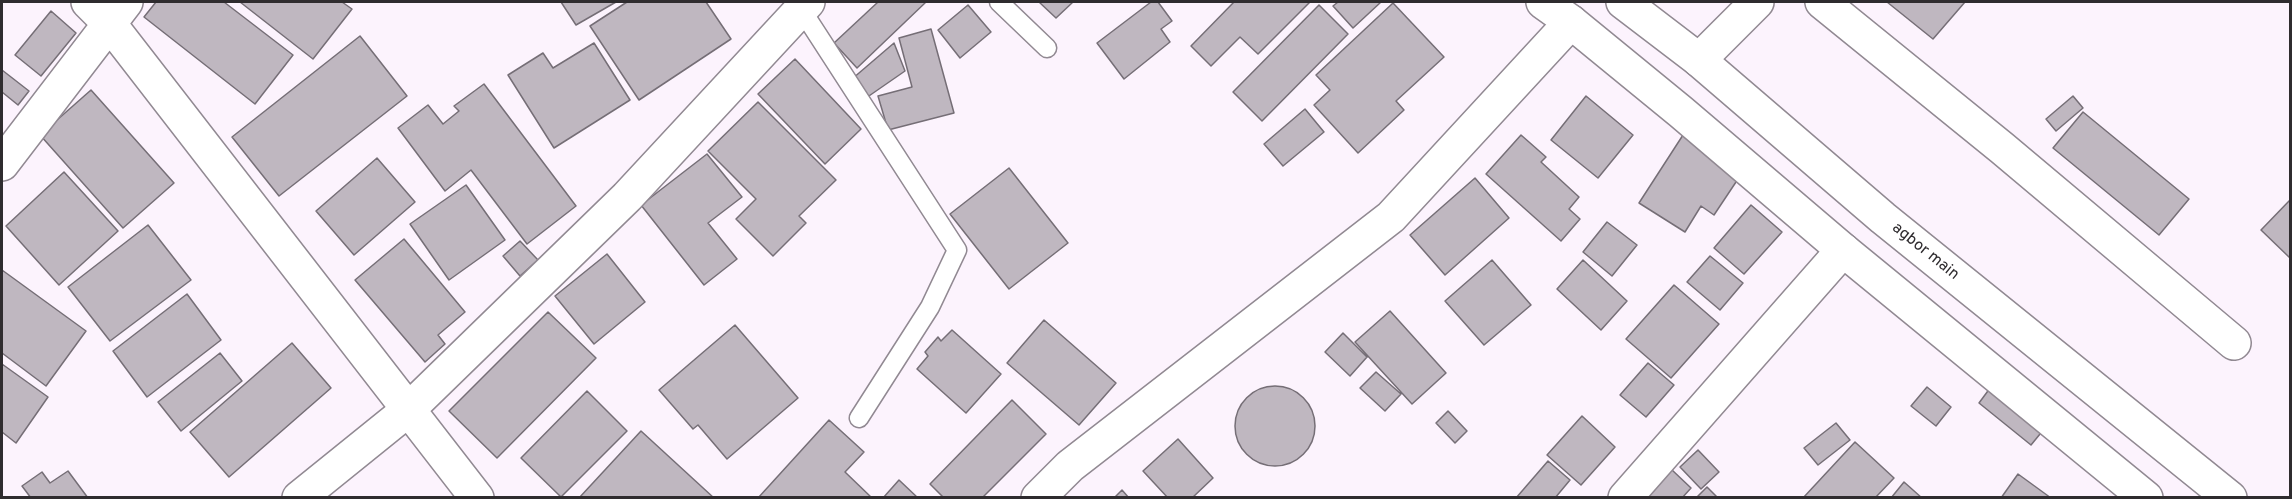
<!DOCTYPE html>
<html>
<head>
<meta charset="utf-8">
<style>
	body { margin:0 }
	#map { position:relative; width:2292px; height:499px; overflow:hidden; background:#fcf3fd; font-family:Overpass,sans-serif }
	canvas { display:block }
	.frame { position:absolute; inset:0; border:3px solid #2f2c2f; pointer-events:none }
</style>
</head>
<body>
<div id="map">
<canvas width="2292" height="499"></canvas>
<div class="frame"></div>
</div>
<script>
const g = document.querySelector('canvas').getContext('2d');
g.lineJoin = 'round';
function paint(path, color) {
  g.fillStyle = color;
  g.fill(path, 'evenodd');
}
function stroke(path, color, width, dash) {
  g.strokeStyle = color;
  g.lineWidth = width;
  g.lineCap = dash ? 'butt' : 'round';
  g.setLineDash(dash || []);
  g.stroke(path);
}
function write(font, color, halo, rows, align = 'center') {
  g.font = font + ' Overpass,sans-serif';
  g.lineWidth = 5;
  g.setLineDash([]);
  g.textBaseline = 'middle';
  g.strokeStyle = halo;
  g.fillStyle = color;
  for (const [text, x, y, turn = 0] of rows) {
    g.save();
    g.translate(x, y);
    g.rotate((+turn || 0) * Math.PI / 180);
    g.textAlign = isNaN(turn) ? turn : align;
    if (halo) g.strokeText(text, 0, 0);
    g.fillText(text, 0, 0);
    g.restore();
  }
}
const building = new Path2D(`
	M156 2H224L293 55 255 104 144 17Z
	M240 2H342L352 9 313 59Z
	M561 2H616L576 25Z
	M627 2H706L731 39 639 100 590 26Z
	M878 2H926L857 68 834 43Z
	M1039 2H1073L1056 18Z
	M1151 2H1158L1172 21 1161 29 1170 42 1124 79 1097 43Z
	M1234 2H1310L1258 54 1240 37 1211 66 1191 46Z
	M1338 2H1381L1353 28 1333 6Z
	M1887 2H1965L1933 39Z
	M1393 3 1444 57 1396 101 1404 110 1358 153 1314 105 1330 90 1316 75Z
	M968 5 991 32 960 58 938 30Z
	M1319 5 1348 34 1262 121 1233 92Z
	M51 11 76 33 41 76 15 55Z
	M931 29 954 113 888 130 878 96 912 87 899 38Z
	M360 36 407 96 279 196 232 137Z
	M594 43 630 100 554 148 508 75 543 53 553 68Z
	M894 43 905 71 866 98 852 79Z
	M795 59 861 129 825 164 758 94Z
	M2 70 29 91 18 105 2 92Z
	M484 84 576 206 527 244 471 170 445 191 398 128 428 105 443 124 459 111 454 106Z
	M91 90 174 183 123 228 40 135Z
	M1586 96 1633 135 1598 178 1551 140Z
	M2073 96 2083 108 2056 131 2046 119Z
	M758 102 836 180 799 216 806 223 773 256 736 219 756 199 708 151Z
	M1305 109 1324 132 1283 166 1264 144Z
	M2083 112 2189 199 2159 235 2053 148Z
	M1521 135 1546 157 1541 162 1579 197 1569 209 1580 219 1561 241 1486 174Z
	M1683 135 1742 173 1714 215 1701 206 1685 232 1639 203Z
	M707 154 742 197 708 223 737 259 704 285 641 205Z
	M377 158 415 202 354 255 316 211Z
	M1009 168 1068 243 1009 289 950 214Z
	M64 172 118 231 59 285 6 226Z
	M1475 178 1509 218 1445 275 1410 235Z
	M466 185 505 240 449 280 410 224Z
	M2290 200V258L2261 230Z
	M1751 205 1782 232 1744 274 1714 248Z
	M1607 222 1637 245 1612 276 1583 252Z
	M148 225 191 280 110 341 68 287Z
	M404 239 465 312 438 335 445 344 425 362 355 280Z
	M520 241 538 260 520 276 503 256Z
	M607 254 645 302 594 344 555 296Z
	M1710 256 1743 283 1720 310 1687 282Z
	M1492 260 1531 305 1484 345 1445 301Z
	M1583 260 1627 301 1601 330 1557 289Z
	M2 270 86 331 46 386 2 353Z
	M1674 285 1719 324 1671 378 1626 339Z
	M187 294 221 340 147 397 113 351Z
	M1390 311 1446 373 1412 404 1355 342Z
	M548 312 596 358 497 458 449 411Z
	M1044 320 1116 383 1079 425 1007 363Z
	M735 325 798 398 727 459 698 425 693 429 659 390Z
	M952 330 1001 374 966 413 917 369 928 356 925 352 938 337 941 341Z
	M1343 333 1367 357 1350 376 1325 352Z
	M292 343 331 388 229 477 190 432Z
	M220 353 242 381 181 431 158 402Z
	M1648 363 1674 385 1646 417 1620 395Z
	M2 364 48 397 16 443 2 432Z
	M1376 372 1401 394 1385 411 1360 388Z
	M1996 380 2049 423 2031 445 1979 403Z
	M1235 426a40 40 0 1 1 80 0a40 40 0 1 1-80 0Z
	M1927 387 1951 407 1936 426 1911 406Z
	M587 391 627 431 561 497 521 458Z
	M1012 400 1046 434 982 498H944L930 484Z
	M1448 411 1467 431 1455 443 1436 423Z
	M1582 416 1615 447 1581 485 1547 455Z
	M829 420 864 452 845 472 872 498H758Z
	M1836 423 1850 440 1818 465 1804 448Z
	M641 431 714 498H579Z
	M1178 439 1213 478 1192 498H1168L1143 471Z
	M1855 442 1894 478 1875 498H1803Z
	M1698 450 1719 472 1701 489 1680 467Z
	M1548 461 1570 480 1555 498H1516Z
	M1671 469 1691 488 1682 498H1645Z
	M68 471 88 498H31L22 486 42 472 50 483Z
	M2018 474 2051 498H2001Z
	M899 480 918 498H883Z
	M1904 482 1922 498H1891Z
	M1707 487 1718 498H1696Z
	M1122 490 1129 498H1114Z`);
paint(building, '#bfb7c0');
stroke(building, '#756e76', 1.5);
const service = new Path2D(`
	M999 2 1047 48
	M801 9 957 250 930 307 859 418`);
const minor = new Path2D(`
	M88 2 109 23 477 498
	M1822 2 2002 148 2234 343
	M1699 60 1757 2
	M2 164 126 2
	M299 498 408 410 627 197 808 2
	M1038 498 1070 466 1391 217 1571 22
	M1625 498 1843 250`);
const secondary = new Path2D(`
	M1543 2 1571 22 1681 112 1843 250 2146 498
	M1623 2 1699 60 1883 218 2230 498`);
stroke(service, '#918992', 21);
stroke(minor, '#918992', 36);
stroke(secondary, '#918992', 36);
stroke(service, '#fff', 18);
stroke(minor, '#fff', 33);
stroke(secondary, '#fff', 33);
write('16px', '#2f2c2f', '#fff', [
	["agbor main",1925,252,39]
]);
</script>
</body>
</html>
